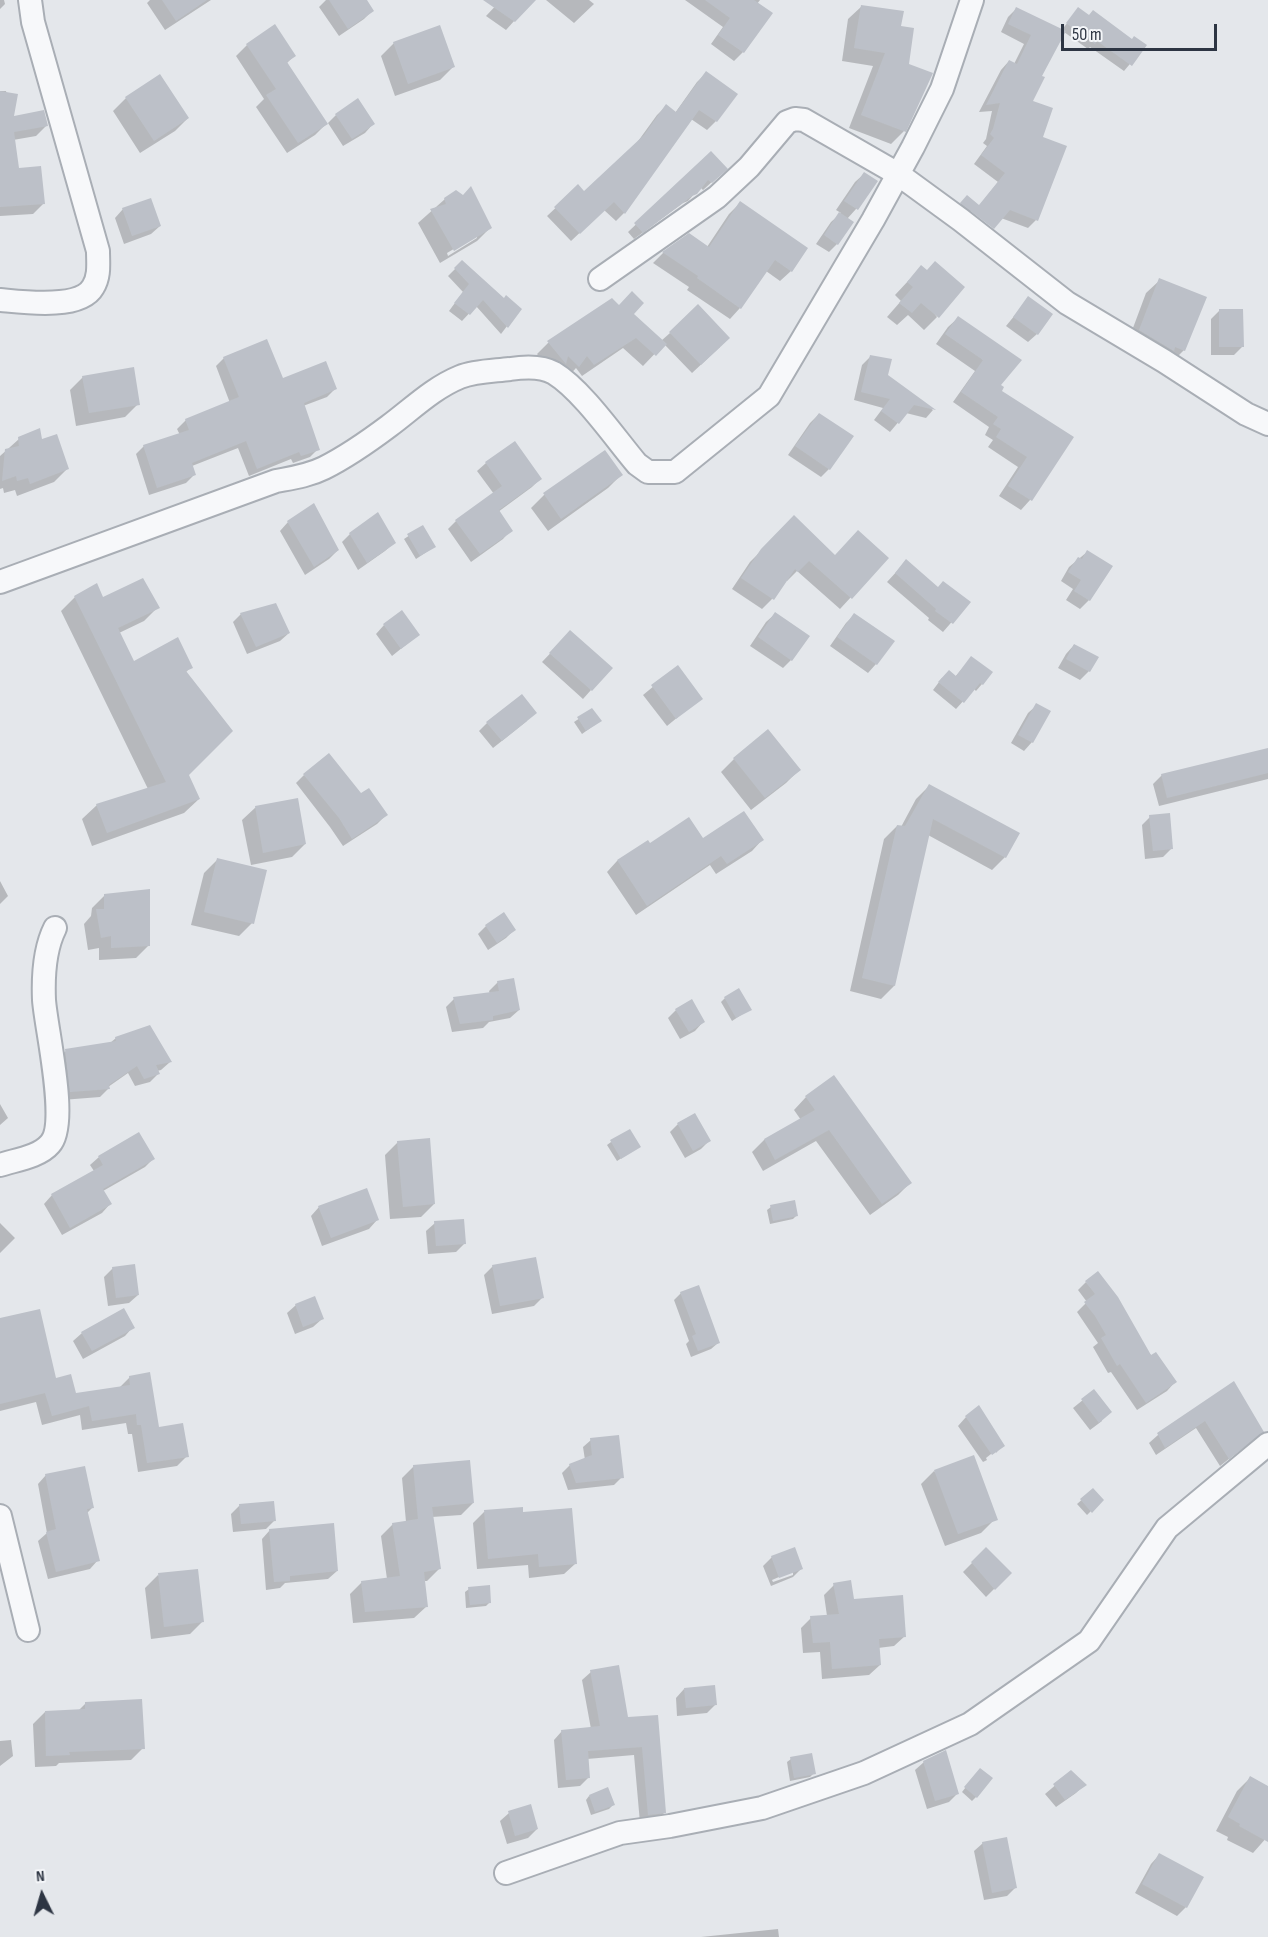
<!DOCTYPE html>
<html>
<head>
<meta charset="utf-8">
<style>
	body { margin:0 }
	#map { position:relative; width:1268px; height:1937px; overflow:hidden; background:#e4e7eb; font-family:"Sofia Sans Condensed",sans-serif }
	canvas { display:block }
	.north { position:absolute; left:12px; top:1865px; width:60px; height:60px; -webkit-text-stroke:4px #f4f6f9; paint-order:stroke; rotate:355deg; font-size:16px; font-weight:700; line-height:24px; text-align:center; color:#2d3543 }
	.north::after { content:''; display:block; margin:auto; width:21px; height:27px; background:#2d3543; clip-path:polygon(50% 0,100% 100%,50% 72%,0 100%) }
	.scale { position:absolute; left:1061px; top:24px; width:156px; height:27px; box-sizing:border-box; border:3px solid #2d3543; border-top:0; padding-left:8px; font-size:18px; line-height:21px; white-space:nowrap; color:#2d3543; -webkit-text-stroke:4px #f4f6f9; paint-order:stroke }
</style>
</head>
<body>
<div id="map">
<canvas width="1268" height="1937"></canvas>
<div class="north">N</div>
<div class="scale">50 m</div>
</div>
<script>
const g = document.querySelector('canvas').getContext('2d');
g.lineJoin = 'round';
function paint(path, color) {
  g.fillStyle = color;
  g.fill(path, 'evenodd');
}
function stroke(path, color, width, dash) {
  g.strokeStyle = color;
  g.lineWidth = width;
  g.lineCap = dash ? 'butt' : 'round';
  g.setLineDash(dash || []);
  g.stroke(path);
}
paint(new Path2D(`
	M0 0H4L5 4 0 9Z
	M150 0H211L165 30 147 3Z
	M326 0H365L372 11 364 19 339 36 319 7Z
	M501 0H533L506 30 486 16Z
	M546 0H589L594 4 574 23Z
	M685 0H760L757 4 771 14 743 52 734 61 711 44 723 27Z
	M862 6 900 27 907 65 904 131 891 144 849 128 873 66 842 61 848 19Z
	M1016 9 1061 31 1078 9 1132 40 1145 46 1124 71 1090 47 1088 49 1064 32 1040 76 1031 102 1042 137 1036 220 1028 228 1001 218 972 210 970 212 992 229 985 236 959 205 967 197 979 206 998 182 974 164 987 146 983 143 986 139 992 111 979 112 1001 70 1009 61 1014 64 1024 44 1001 32 1008 17Z
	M394 43 453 67 440 80 395 96 381 56Z
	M247 45 294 56 286 64 326 124 315 135 287 153 256 107 264 99 236 56Z
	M706 73 736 94 716 121 707 130 691 119 624 213 616 221 604 210 571 241 547 216 578 187 584 193 636 144 657 115 666 106 675 113 697 82Z
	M0 91H6L12 118 47 125 36 136 13 140 18 170 44 203 33 214 0 216Z
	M126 98 188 118 175 131 140 153 113 111Z
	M336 115 373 124 365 133 343 146 328 123Z
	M711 153 726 169 703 190 700 187 688 201 683 203 634 239 628 232Z
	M864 174 875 182 856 209 847 219 837 244 829 252 816 244 831 222 841 213 836 210 855 182Z
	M445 199 490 228 477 241 440 263 418 223ZM477 235V238L448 256 447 253Z
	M740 203 791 271 780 281 766 271 740 308 730 319 687 290 689 287 653 263 663 253 689 235 707 247 729 214Z
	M123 209 160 226 151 234 124 244 115 218Z
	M462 262 504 299 520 309 501 334 476 306 462 321 449 311 463 292 448 276Z
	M909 280 937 317 924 330 908 315 897 325 887 317 901 301 895 295Z
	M1160 280 1184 350 1171 363 1127 344 1146 293Z
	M1029 298 1037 334 1028 342 1006 326Z
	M612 300 661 341 670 333 720 347 692 373 664 344 643 366 623 348 582 376 576 368 567 378 553 374 537 354 548 343Z
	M1220 310 1242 347 1234 355H1211V319Z
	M958 318 998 385 1000 391 1072 437 1030 500 1021 510 999 496 1018 467 988 447 993 440 985 435 989 427 953 402 975 371 936 344 948 327Z
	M871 356 886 376 933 410 926 418 906 413 890 432 874 420 883 408 854 400 862 365Z
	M224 358 283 380 335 389 327 397 303 406 318 449 310 457 293 463 291 459 249 476 238 448 192 466 194 475 186 483 149 495 136 454 144 446 180 435 177 429 186 420 230 403 216 366Z
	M83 377 138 404 125 417 76 426 70 390Z
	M819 414 829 469 821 477 788 455 810 423Z
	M19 439 41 441 67 469 54 482 17 496 15 490 4 493 3 488 0 489V456Z
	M515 443 540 479 532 487 498 512 511 530 503 539 471 562 448 529 456 521 494 494 477 471 486 463Z
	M621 475 608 488 548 531 531 508 544 495Z
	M794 518 834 557 887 558 840 609 797 571 787 581 786 580 772 599 762 609 732 589 750 562Z
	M288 522 338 550 329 559 305 575 280 531Z
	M422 527 434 547 416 559 404 539Z
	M350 534 394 543 385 551 358 570 342 542Z
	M1087 552 1110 567 1089 600 1080 609 1066 600 1073 589 1061 581 1069 567Z
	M898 570 938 589 969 602 943 632 928 620 929 618 887 582Z
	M75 597 103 599 158 607 144 621 119 633 133 663 191 667 185 673 187 775 199 799 184 813 92 846 82 819 97 805 148 789 61 611Z
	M241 614 289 633 280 641 247 654 233 622Z
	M775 614 791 660 783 668 750 646 766 622Z
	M854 615 876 664 868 673 830 646 846 623Z
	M384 625 418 635 392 656 376 634Z
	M562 641 591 690 583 699 542 662Z
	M1074 645 1089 671 1080 680 1058 668 1066 654Z
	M971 658 982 684 976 691 974 689 956 709 933 690 942 678 955 677Z
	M677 667 701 698 667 726 643 695Z
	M1037 705 1032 742 1024 751 1011 743 1028 713Z
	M592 710 600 721 582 734 574 722Z
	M527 721 493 748 479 731 487 723Z
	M768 732 799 770 786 783 751 810 721 772 734 759Z
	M1268 749V779L1159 806 1153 784 1162 775Z
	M304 775 360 795 386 815 377 824 343 846 330 827 296 783Z
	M929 786 1005 857 992 870 928 835 894 986 881 999 850 991 884 839 897 826 901 827 916 799Z
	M256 807 305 844 292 857 251 865 242 820Z
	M1150 817 1172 848 1163 857 1145 859 1142 825Z
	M703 840H762L752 851 716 874 710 865 636 915 607 872 617 861 647 842 649 845Z
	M217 860 252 923 239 936 191 925 204 873Z
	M0 881 8 896 0 904Z
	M105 895 149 945 136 958 99 960V948L88 950 84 924 91 916 92 908Z
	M486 926 514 930 506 938 488 950 478 934Z
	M498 982 519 1010 510 1018 489 1022 483 1028 452 1032 446 1007 454 999 490 994 489 991Z
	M725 998 750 1009 732 1021 721 1002Z
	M676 1010 703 1022 695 1031 680 1039 668 1018Z
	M116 1038 170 1062 161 1070 157 1071 158 1074 150 1082 135 1086 128 1073 108 1087V1089L100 1097 62 1100 57 1059 66 1051 110 1043Z
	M834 1077 910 1183 898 1195 870 1215 816 1141 763 1171 752 1152 764 1140 801 1120 794 1110 806 1097Z
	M0 1104 8 1118 0 1125Z
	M678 1124 709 1141 701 1149 685 1158 670 1132Z
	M398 1142 434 1204 421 1217 390 1219 385 1155Z
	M611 1142 639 1147 617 1161 607 1145Z
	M99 1157 153 1159 145 1167 103 1191 110 1204 102 1213 62 1235 44 1204 52 1195 94 1171 90 1165Z
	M319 1207 377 1220 369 1229 322 1246 311 1216Z
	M771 1207 797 1215 793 1219 770 1224 767 1210Z
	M0 1223 15 1238 0 1253Z
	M435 1223 465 1243 456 1252 428 1254 426 1231Z
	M493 1266 542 1298 534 1306 492 1314 484 1275Z
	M113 1268 138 1295 129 1303 108 1306 104 1277Z
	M1086 1282 1175 1382 1167 1391 1137 1410 1111 1372 1108 1373 1093 1347 1098 1343 1077 1312 1087 1302 1078 1290Z
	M681 1293 718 1343 711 1349 691 1357 686 1344 689 1341 674 1300Z
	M296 1305 322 1319 313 1327 295 1334 287 1313Z
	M0 1319 55 1380 75 1394 119 1388 130 1377 158 1429 187 1456 177 1466 138 1472 132 1434H128L126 1423 82 1430 80 1415 42 1425 36 1402 0 1411Z
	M133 1327 125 1336 83 1359 73 1341 82 1333Z
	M1233 1383 1253 1440 1220 1466 1196 1428 1156 1455 1149 1443 1158 1435Z
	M1094 1391 1102 1421 1090 1430 1073 1408Z
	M966 1417 1003 1445 996 1453V1450L986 1458 987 1460 983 1462 958 1426Z
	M591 1440 622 1477 614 1485 568 1490 562 1473 570 1465 585 1460 583 1447Z
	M414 1466 473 1503 461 1515 432 1517 439 1569 427 1581H424L427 1606 414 1618 353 1623 350 1594 362 1582 387 1579 381 1536 393 1524 406 1522 402 1478Z
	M934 1471 994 1520 981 1533 945 1546 921 1484Z
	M46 1475 92 1508 87 1513 98 1560 90 1569 48 1579 38 1541 47 1533 38 1484Z
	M1093 1490 1102 1500 1087 1515 1077 1504Z
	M240 1505 274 1521 266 1529 233 1532 231 1514Z
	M484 1512 522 1514 575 1564 564 1574 529 1578 528 1565 477 1569 473 1523Z
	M270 1530 337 1571 328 1579 285 1583 280 1588 266 1590 262 1539Z
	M986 1549 1010 1573 986 1597 963 1572Z
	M772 1557 801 1569 793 1577 771 1586 763 1566ZM793 1571V1575L773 1582 772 1580Z
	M158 1575 203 1621 190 1634 151 1639 145 1588Z
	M834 1585 853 1601 905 1636 894 1646 878 1648 880 1665 869 1675 822 1679 820 1652 803 1653 801 1628 811 1618 827 1616 824 1595Z
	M469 1589 490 1602 486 1606 466 1608 465 1592Z
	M591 1672 627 1719 656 1716 665 1812 656 1821 640 1823 634 1755 587 1759 589 1777 580 1786 558 1788 554 1740 562 1731 591 1729 582 1680Z
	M684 1689 715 1705 707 1713 677 1716 676 1698Z
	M86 1703 143 1748 131 1760 59 1763 56 1766 35 1767 33 1724 45 1712 78 1711Z
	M11 1740 13 1756 0 1766V1741Z
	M791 1759 814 1773 810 1777 790 1781 787 1762Z
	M924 1762 957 1794 949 1802 927 1809 915 1770Z
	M1071 1772 1084 1785 1076 1793 1056 1807 1045 1794Z
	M977 1773 976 1797 972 1801 962 1792Z
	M1250 1778 1268 1787V1836L1253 1853 1227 1840 1228 1837 1216 1831 1237 1791Z
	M589 1796 613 1805 609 1809 591 1815 586 1800Z
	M509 1813 537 1829 528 1838 507 1844 500 1821Z
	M983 1843 1016 1887 1007 1896 984 1900 974 1851Z
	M1159 1855 1186 1907 1177 1916 1135 1893 1151 1864Z
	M778 1929 779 1937H701Z`), '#0003');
paint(new Path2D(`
	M162 0H207L176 21Z
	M329 0H367L374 11 348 29Z
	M483 0H536L515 22Z
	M705 0H754L773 13 744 53 718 35 730 18Z
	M861 5 904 11 901 26 914 28 909 64 933 73 906 132 861 115 885 53 854 48Z
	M1016 7 1066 31 1042 76 1045 77 1033 101 1053 108 1043 137 1067 146 1038 221 1010 210 994 229 960 203 967 195 979 205 1005 173 981 155 994 138 990 134 993 129 1000 103 986 105 1009 60 1017 64 1031 35 1008 24Z
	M1078 7 1089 15 1093 10 1132 39 1134 36 1147 45 1132 66 1097 41 1095 44 1066 23Z
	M275 24 296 56 287 62 328 124 298 143 266 95 276 89 246 44Z
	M440 25 455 67 408 84 393 42Z
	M706 71 738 94 717 122 699 110 625 214 614 202 580 234 554 207 578 184 584 191 644 135 666 104 676 112Z
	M160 74 189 118 154 141 125 97Z
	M0 91 18 94 14 116 44 110 48 126 14 132 19 168 41 166 45 204 0 207Z
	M358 98 375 124 352 139 335 114Z
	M711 151 728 169 712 183 708 180 697 194 692 196 643 233 634 223Z
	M864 172 878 181 858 210 844 201Z
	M471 186 492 228 454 251 430 209 446 204 444 198 456 190 463 195Z
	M151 198 161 226 132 236 122 208Z
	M740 201 808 248 792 272 775 260 741 309 697 278 698 276 662 252 689 233 709 247Z
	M839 212 854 222 838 245 824 235Z
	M462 260 504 298 506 295 522 309 508 328 483 300 470 315 454 303 469 284 454 268Z
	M935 261 965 287 939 318 921 303 912 313 899 303 913 287 907 282 921 265 927 270Z
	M1159 278 1207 297 1185 351 1175 347 1174 351 1139 330Z
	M632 291 644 303 634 314 667 344 656 356 636 338 594 365 587 356 579 367 568 356 566 364 547 341 612 298 619 305Z
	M1028 296 1053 314 1038 335 1013 317Z
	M698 304 730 338 701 365 669 332Z
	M1219 309H1243L1244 347H1219Z
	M958 316 1022 360 1001 385 1004 387 1002 391 1074 437 1032 501 1008 486 1027 457 996 437 1001 429 993 424 998 417 961 392 983 360 945 334Z
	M267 339 283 378 326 361 337 389 304 403 320 450 301 456 299 452 257 469 246 441 192 463 196 475 157 488 143 445 189 430 185 419 239 397 223 357Z
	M870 355 892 359 888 375 936 410 914 405 899 424 881 411 890 399 861 392Z
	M134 367 140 405 89 413 82 376Z
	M819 413 854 436 830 470 795 446Z
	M40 428 42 439 57 434 69 469 30 484 28 478 17 481 16 476 2 481 5 449 19 446 18 437Z
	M515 441 542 479 499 510 513 531 480 554 455 520 502 486 485 462Z
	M605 450 623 475 561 519 543 493Z
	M314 503 339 550 314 567 287 521Z
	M378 512 396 543 367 563 349 533Z
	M794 515 835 555 858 530 889 558 852 599 809 561 798 572 795 569 774 600 741 578 761 549Z
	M423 525 436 547 420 556 407 534Z
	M1087 550 1113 566 1090 601 1074 591 1081 580 1068 572 1078 557 1082 559Z
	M906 559 938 587 943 581 971 602 953 624 935 611 936 609 895 573Z
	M143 578 160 608 118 628 134 661 178 637 193 668 186 671 233 731 189 775 200 799 107 833 96 804 166 782 74 596 97 583 103 597Z
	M276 603 290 633 256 647 240 613Z
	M402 610 420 635 401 649 383 624Z
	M775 612 810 636 792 661 758 637Z
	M854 613 895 641 877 665 837 637Z
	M570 630 613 668 592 691 549 653Z
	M1074 644 1099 657 1090 672 1066 659Z
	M971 656 993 672 983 685 980 683 964 703 938 682 949 670 956 676Z
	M678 665 703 699 676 719 651 685Z
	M522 694 537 713 502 741 486 722Z
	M1036 703 1051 711 1033 743 1018 735Z
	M592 708 602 721 586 731 577 717Z
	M768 729 801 770 765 798 733 758Z
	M1268 748V773L1167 798 1161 774Z
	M329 753 361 793 369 788 388 815 352 839 339 818 303 774Z
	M929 784 1020 833 1006 858 933 819 895 986 862 978 897 825 905 826Z
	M298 798 306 844 263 853 255 806Z
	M744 811 764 840 727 864 721 856 647 906 617 860 648 840 650 843 689 817 703 838Z
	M1170 813 1173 849 1153 851 1149 815Z
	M217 858 267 870 254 924 204 912Z
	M150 889V946L111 948V936L101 938 96 909H104V894Z
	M504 912 516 930 497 943 485 925Z
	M514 978 520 1010 493 1016V1020L460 1024 453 997 499 991 497 981Z
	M739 988 752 1010 736 1018 724 997Z
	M692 999 705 1022 689 1032 675 1009Z
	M150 1025 172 1062 156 1065 160 1074 144 1079 137 1066 109 1085 110 1089 70 1092 65 1049 116 1041 115 1037Z
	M834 1075 912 1183 882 1204 829 1130 775 1160 764 1139 815 1110 805 1096Z
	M695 1113 711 1141 693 1151 677 1123Z
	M630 1129 641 1147 621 1159 610 1140Z
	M139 1132 155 1159 103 1189 112 1204 70 1228 51 1194 103 1165 98 1156Z
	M430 1138 435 1204 403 1207 397 1141Z
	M367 1188 379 1220 331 1238 318 1206Z
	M795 1200 798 1216 773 1221 770 1205Z
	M464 1219 466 1244 436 1246 434 1221Z
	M536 1257 544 1298 500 1306 492 1265Z
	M135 1264 139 1295 116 1298 112 1267Z
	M1098 1271 1118 1297 1151 1355 1156 1352 1177 1382 1146 1403 1120 1364 1117 1366 1101 1338 1106 1335 1095 1316 1084 1302 1095 1294 1085 1281Z
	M699 1285 720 1343 698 1351 692 1336 696 1334 680 1292Z
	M315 1296 324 1319 303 1327 295 1304Z
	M124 1308 135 1328 92 1351 81 1332Z
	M40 1309 56 1378 71 1374 76 1393 130 1385 129 1376 150 1372 159 1427 183 1423 189 1457 147 1463 141 1425H137L136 1414 92 1421 89 1406 52 1416 45 1393 0 1404V1318Z
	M1234 1381 1264 1432 1229 1459 1205 1421 1165 1448 1157 1433Z
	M1094 1389 1112 1412 1099 1423 1081 1399Z
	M979 1405 1005 1446 992 1455 965 1416Z
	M619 1435 624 1478 576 1483 569 1464 592 1455 590 1438Z
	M974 1455 998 1520 958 1534 934 1470Z
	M470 1460 474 1503 432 1507 441 1569 424 1572 428 1607 365 1612 361 1581 400 1576 392 1523 418 1519 413 1465Z
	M85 1466 94 1508 87 1509 100 1561 56 1572 46 1532 56 1529 45 1474Z
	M1093 1488 1104 1500 1092 1513 1080 1499Z
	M274 1501 276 1521 241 1524 239 1504Z
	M523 1507V1512L572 1508 577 1564 539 1567 538 1554 488 1559 484 1510Z
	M334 1523 338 1571 290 1576V1581L274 1582 269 1529Z
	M795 1547 803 1569 779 1578 771 1556Z
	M986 1547 1012 1573 995 1590 971 1562Z
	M198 1569 204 1622 164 1627 158 1573Z
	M851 1580 854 1599 903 1595 906 1637 879 1639 881 1665 832 1669 830 1642 813 1643 810 1616 839 1614 833 1583Z
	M490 1585 491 1603 470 1605 468 1587Z
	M619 1665 628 1717 658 1715 666 1813 648 1815 642 1747 588 1751 590 1778 566 1780 561 1730 600 1726 590 1670Z
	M715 1685 717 1705 686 1708 684 1688Z
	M142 1699 145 1749 69 1752 70 1755 46 1756 45 1711 85 1709V1702Z
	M946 1750 959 1794 935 1801 923 1761Z
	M812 1753 816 1774 794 1778 790 1757Z
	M980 1768 993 1778 977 1798 964 1787Z
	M1071 1770 1087 1785 1065 1800 1053 1784Z
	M1250 1776 1268 1786V1842L1239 1826 1240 1824 1228 1817Z
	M608 1787 615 1805 595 1812 589 1795Z
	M531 1804 538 1829 515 1836 508 1811Z
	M1007 1837 1017 1888 992 1893 982 1842Z
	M1159 1853 1204 1877 1187 1908 1142 1884Z`), '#bcc0c8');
const minor = new Path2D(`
	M600 279 717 197 749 167 787 122 795 119 804 120 898 174 961 220 1067 303 1164 361 1246 414 1268 424
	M0 300C23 302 80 310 93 287 100 276 98 263 98 251L33 22 30 0
	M0 582 276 481C292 478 308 476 324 468 346 457 369 441 389 426 412 409 433 388 460 377 475 371 494 371 510 369 523 367 542 366 554 373 582 390 615 438 637 464L648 472H675L769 396 873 220 913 147 942 89 972 0
	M0 1165C15 1160 39 1157 50 1144 69 1124 46 1029 44 1000 43 976 44 950 55 928
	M0 1516 28 1630
	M506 1873 620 1833 670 1826 762 1808 864 1773 970 1724 1089 1641 1167 1528 1268 1444`);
stroke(minor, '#a9aeb5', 26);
stroke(minor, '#f7f8fa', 22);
</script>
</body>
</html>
